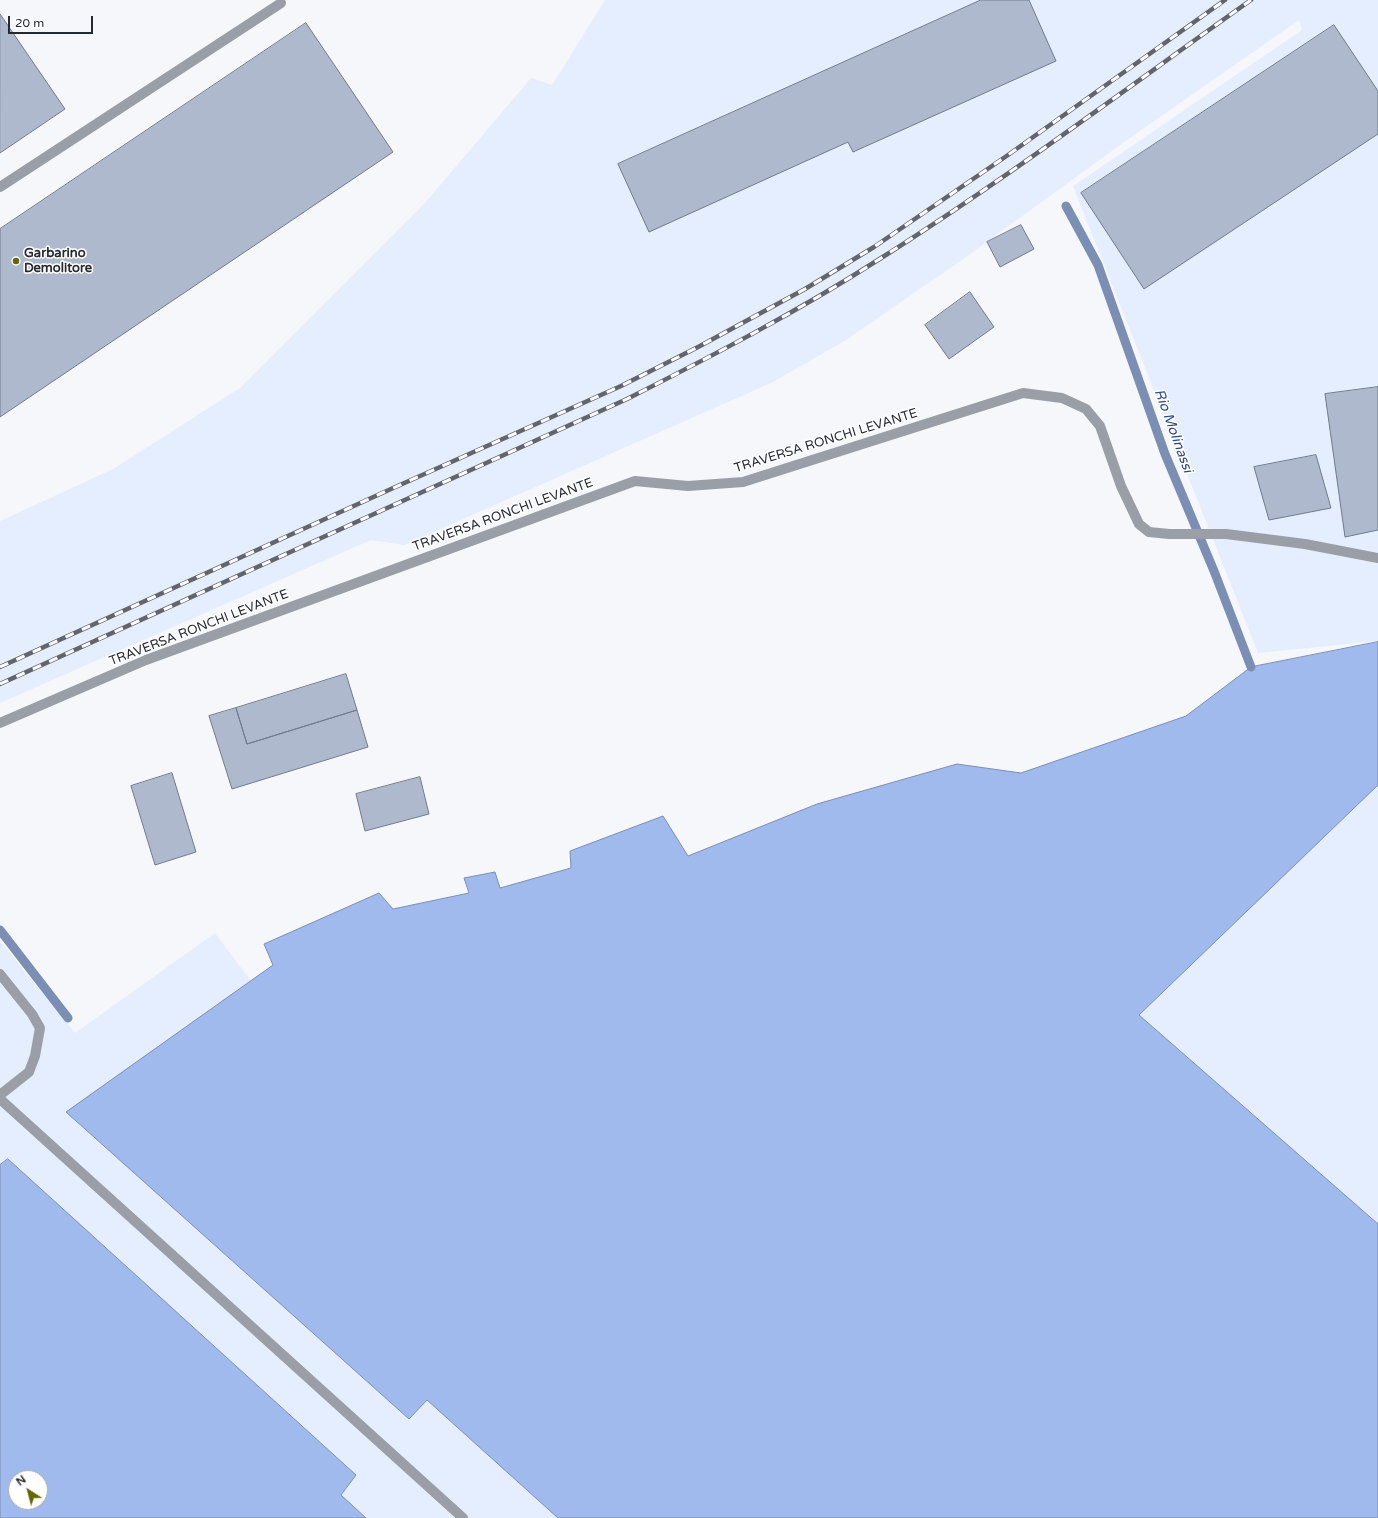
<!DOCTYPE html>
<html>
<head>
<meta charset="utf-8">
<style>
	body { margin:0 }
	#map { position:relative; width:1378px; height:1518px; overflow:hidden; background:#f5f7fb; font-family:"Varela Round",sans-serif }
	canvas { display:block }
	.north { position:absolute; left:8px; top:1470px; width:40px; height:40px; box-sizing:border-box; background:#fff; border:1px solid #a8a9ac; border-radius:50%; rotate:324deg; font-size:11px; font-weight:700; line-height:16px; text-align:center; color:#252930 }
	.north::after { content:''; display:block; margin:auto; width:14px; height:18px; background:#626807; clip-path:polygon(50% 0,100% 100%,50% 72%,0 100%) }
	.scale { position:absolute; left:8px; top:16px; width:85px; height:18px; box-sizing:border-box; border:2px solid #252930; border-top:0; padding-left:5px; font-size:12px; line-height:14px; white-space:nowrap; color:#252930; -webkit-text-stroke:3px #fff; paint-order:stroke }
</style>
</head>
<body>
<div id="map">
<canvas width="1378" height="1518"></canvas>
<div class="north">N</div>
<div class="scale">20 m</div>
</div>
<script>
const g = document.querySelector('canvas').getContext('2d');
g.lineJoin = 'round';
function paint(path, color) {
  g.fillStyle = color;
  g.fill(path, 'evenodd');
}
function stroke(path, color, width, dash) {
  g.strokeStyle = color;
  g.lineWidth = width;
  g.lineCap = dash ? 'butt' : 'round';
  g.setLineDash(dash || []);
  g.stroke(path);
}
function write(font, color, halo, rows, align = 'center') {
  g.font = font + ' "Varela Round",sans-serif';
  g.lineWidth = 3;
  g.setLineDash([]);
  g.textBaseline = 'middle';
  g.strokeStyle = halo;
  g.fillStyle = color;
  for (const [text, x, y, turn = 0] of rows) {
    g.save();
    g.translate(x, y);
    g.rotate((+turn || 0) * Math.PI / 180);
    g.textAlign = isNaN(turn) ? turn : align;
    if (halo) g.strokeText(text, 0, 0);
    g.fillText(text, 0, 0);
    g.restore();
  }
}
paint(new Path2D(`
	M605 0H1378V641L1258 653 1073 186 1302 30 1299 20 1127 140 959 262 843 342 771 383 404 545 371 540 0 703V521L113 469 240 388 425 203 531 78 552 85Z
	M1378 785V1224L1139 1015Z
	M215 933 251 981 67 1113 409 1419 427 1400 558 1518H366L341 1495 356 1475 8 1159 0 1165V941L75 1033Z`), '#e5eefe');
const water = new Path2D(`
	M1378 642V785L1139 1015 1378 1224V1518H558L427 1400 409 1419 66 1112 273 965 264 944 379 893 393 909 469 893 464 878 495 872 500 888 571 868 570 851 663 816 688 856 817 804 957 764 1021 773 1186 716 1251 667Z
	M8 1159 356 1475 341 1495 366 1518H0V1165ZM16 1478H40V1502H16Z`);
paint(water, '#a0baed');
stroke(water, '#7b8eb4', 1);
stroke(new Path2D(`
	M1066 206 1098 265 1165 454 1214 571 1251 667
	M0 930 68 1018`), '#7b8eb4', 9);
const building = new Path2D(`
	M981 0H1029L1056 61 853 152 848 142 649 232 618 164Z
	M0 14 65 109 0 153Z
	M306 23 393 152 0 417V229Z
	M1334 25 1378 91V134L1144 289 1081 193Z
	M1021 225 1034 249 1000 267 987 242Z
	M970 292 994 327 949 359 925 325Z
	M1378 387V530L1345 537 1325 394Z
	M1316 455 1331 508 1269 520 1254 467Z
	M346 674 357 710 247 744 236 708Z
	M236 708 247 744 357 710 368 747 232 789 209 716Z
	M172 773 196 852 155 865 131 786Z
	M420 777 429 814 365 831 356 794Z`);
paint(building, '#afb9cd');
stroke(building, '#717b8d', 1);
stroke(new Path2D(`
	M0 187 281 3
	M0 974 32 1014 40 1028 35 1056 29 1072 0 1095
	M0 1099 463 1518`), '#9a9fa7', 10);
stroke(new Path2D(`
	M0 723 146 660 635 481 688 486 743 482 1023 393 1062 398 1086 409 1100 426 1121 486 1139 524 1149 532 1169 534H1226L1305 544 1378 558`), '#9a9fa7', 10);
const rail = new Path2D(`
	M0 667 391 489 621 386 700 346 805 289 874 247 1008 155 1225 0
	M0 684 627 399C712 356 797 312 878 260 1006 179 1127 88 1251 0`);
stroke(rail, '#62666c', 4.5);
stroke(rail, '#fff', 3, [9]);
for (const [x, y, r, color] of [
	[16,261,4,"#626807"]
]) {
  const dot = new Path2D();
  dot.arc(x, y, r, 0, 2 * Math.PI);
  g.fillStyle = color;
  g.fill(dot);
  stroke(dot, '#fff', 1.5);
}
write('bold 13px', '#252930', '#fff', [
	["Garbarino",24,254],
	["Demolitore",24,269]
], 'left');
write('13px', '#252930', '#fff', [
	["TRAVERSA RONCHI LEVANTE",826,441,-17],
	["TRAVERSA RONCHI LEVANTE",503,515,-20],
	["TRAVERSA RONCHI LEVANTE",199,628,-21]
]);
write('italic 14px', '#2d4b88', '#fff', [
	["Rio Molinassi",1173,431,70]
]);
</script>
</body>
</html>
